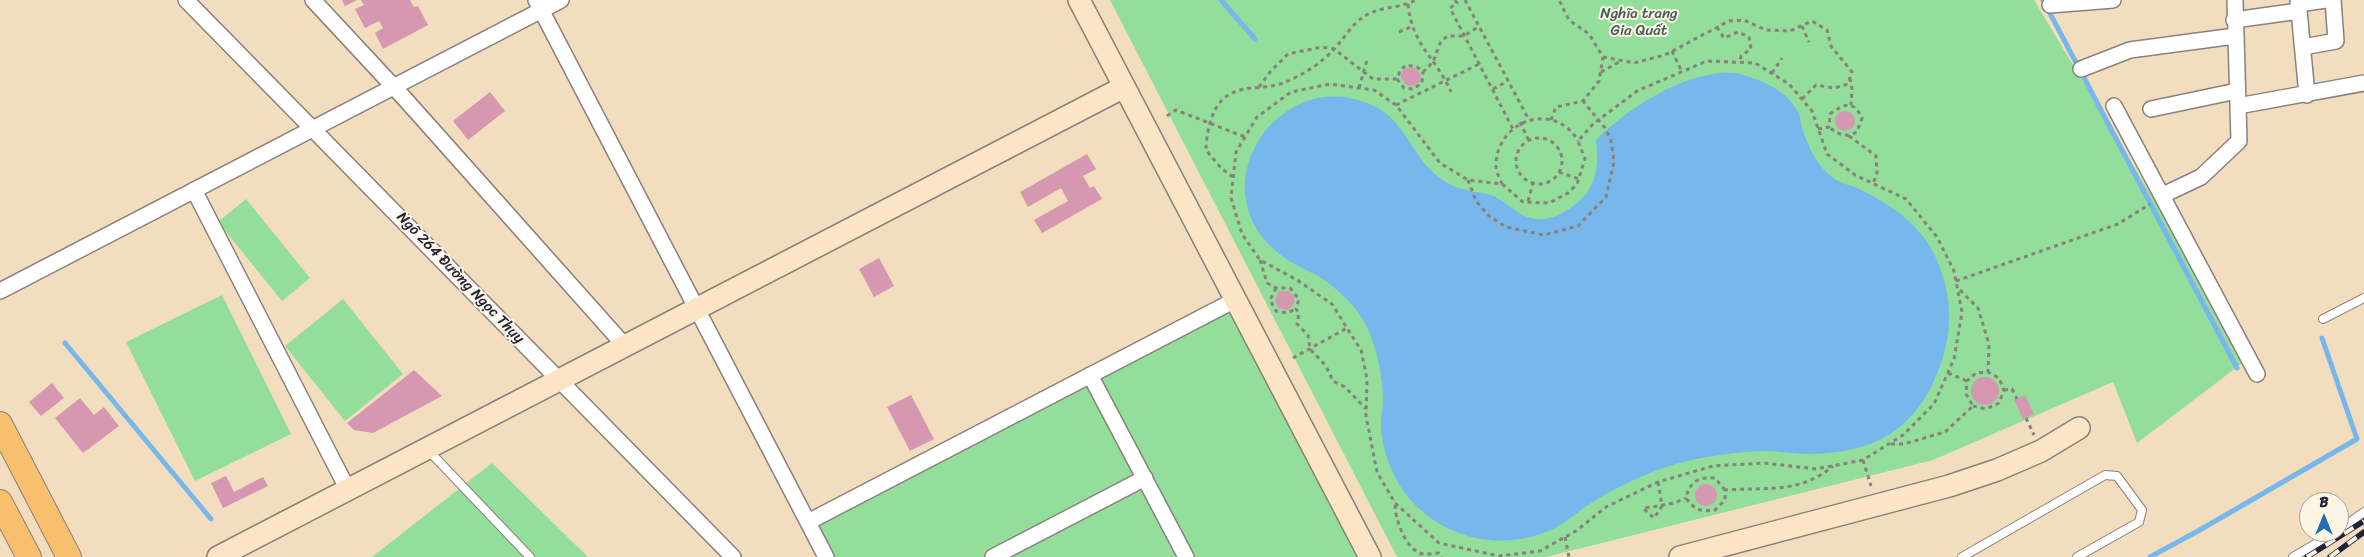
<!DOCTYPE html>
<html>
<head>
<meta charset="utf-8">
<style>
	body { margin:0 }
	#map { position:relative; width:2364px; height:557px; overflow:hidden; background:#f2debe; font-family:Sriracha,sans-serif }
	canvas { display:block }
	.north { position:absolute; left:2299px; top:492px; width:50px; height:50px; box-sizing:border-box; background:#fcf5e5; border:1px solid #a5a1a1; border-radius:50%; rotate:0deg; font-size:14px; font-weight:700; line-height:20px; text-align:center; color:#22223b }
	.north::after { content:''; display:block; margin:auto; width:18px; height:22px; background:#1f6fb2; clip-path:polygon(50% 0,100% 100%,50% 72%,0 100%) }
</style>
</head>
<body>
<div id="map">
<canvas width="2364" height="557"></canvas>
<div class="north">B</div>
</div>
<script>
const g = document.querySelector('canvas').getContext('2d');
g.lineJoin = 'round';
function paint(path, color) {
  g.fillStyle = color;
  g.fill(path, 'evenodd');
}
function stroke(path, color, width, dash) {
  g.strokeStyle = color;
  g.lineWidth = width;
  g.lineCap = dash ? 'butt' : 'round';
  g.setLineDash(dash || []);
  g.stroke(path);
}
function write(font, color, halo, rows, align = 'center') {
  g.font = font + ' Sriracha,sans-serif';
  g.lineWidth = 4;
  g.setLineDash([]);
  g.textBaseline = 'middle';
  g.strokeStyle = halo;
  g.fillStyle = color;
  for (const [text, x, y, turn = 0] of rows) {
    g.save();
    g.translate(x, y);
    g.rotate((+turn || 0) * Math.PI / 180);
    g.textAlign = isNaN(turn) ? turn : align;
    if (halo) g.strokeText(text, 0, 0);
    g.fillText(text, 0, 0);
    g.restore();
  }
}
paint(new Path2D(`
	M1110 0H2034L2154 200 2163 195 2249 358 2137 443 2113 382 1933 460 1546 557H1397Z
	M246 199 310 278 282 301 218 222Z
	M222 295 291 434 195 481 126 342Z
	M343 299 403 374 345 421 285 346Z
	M1235 300 1370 557H826L808 522Z
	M492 463 588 557H372Z`), '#93de9a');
paint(new Path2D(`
	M1736 73C1760 79 1786 89 1798 112 1801 118 1801 125 1803 131 1809 148 1818 167 1833 178 1840 183 1850 185 1859 189 1889 203 1921 225 1935 256 1952 293 1954 328 1940 366 1917 429 1876 453 1810 454 1794 454 1779 451 1763 451 1735 452 1707 456 1679 463 1651 471 1618 486 1593 502 1582 508 1573 517 1562 524 1518 550 1460 545 1422 511 1398 491 1384 460 1381 429 1380 419 1383 410 1383 401 1383 377 1377 349 1367 327 1358 308 1340 291 1323 279 1315 274 1306 270 1298 266 1269 250 1248 227 1245 193 1243 165 1257 135 1278 118 1306 94 1340 90 1374 106 1404 120 1412 155 1436 175 1445 183 1459 189 1470 191 1479 193 1490 193 1497 198 1511 205 1521 219 1539 219 1551 220 1564 213 1573 206 1597 190 1599 166 1596 140 1625 111 1672 80 1713 74 1721 72 1729 73 1736 73Z`), '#78b7eb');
stroke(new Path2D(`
	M1221 0 1255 39
	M2043 0 2237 368
	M65 343 211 519
	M2150 557 2198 531 2357 439 2322 338`), '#78b7eb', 5);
paint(new Path2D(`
	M342 0H357L345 6Z
	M361 0H410L414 7 418 6 428 25 383 49 375 33 383 28 379 21 365 28 355 9 364 5Z
	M1405 68H1415L1421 75V80L1414 86 1406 85 1400 76Z
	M490 92 505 111 468 140 453 121Z
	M1835 121a10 10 0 1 1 20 0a10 10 0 1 1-20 0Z
	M1087 154 1096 169 1083 176 1090 188 1094 186 1102 199 1042 233 1034 220 1068 201 1061 188 1028 207 1020 192Z
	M879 258 894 286 874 297 859 269Z
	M1279 291H1289L1295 298 1293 306 1287 310 1278 308 1275 300Z
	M414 370 442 396 373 433 354 430 347 423Z
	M1971 391a14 14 0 1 1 28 0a14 14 0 1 1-28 0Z
	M52 383 64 398 41 416 29 402Z
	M911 395 934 439 910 451 887 407Z
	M2025 395 2034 414 2023 419 2014 400Z
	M80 398 94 415 104 407 119 426 83 453 55 418Z
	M226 476 234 492 263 477 268 486 223 508 211 483Z
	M1695 495a11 11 0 1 1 22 0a11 11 0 1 1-22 0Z`), '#d598b0');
const lane = new Path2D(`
	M2323 319 2364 298
	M428 450 530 557
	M2339 530 2364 512
	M1962 557 2105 475 2117 476 2142 510 2139 522 2077 557
	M2293 557 2336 532`);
const street = new Path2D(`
	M186 0 733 557
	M313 0 405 99 625 346
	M536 0 826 557
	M2298 0 2307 95
	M2298 4 2326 0
	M2050 5 2113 0
	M2234 20 2299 11
	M2303 47 2336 41 2333 0
	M2081 69 2130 50 2235 36
	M2114 106 2257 374
	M2238 106 2364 83
	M2151 109 2237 91
	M194 190 348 490
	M2163 195 2201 177 2239 141 2235 0
	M0 291 561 0
	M1090 375 1186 557
	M808 522 1235 300
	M993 557 1145 478`);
const secondary = new Path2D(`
	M1079 0 1370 557
	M218 557 1124 87
	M1680 557 1949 486 1997 470 2041 451 2079 428`);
const primary = new Path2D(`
	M0 424 69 557
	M0 502 29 557`);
stroke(lane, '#8a807c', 10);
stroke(street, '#8a807c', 18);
stroke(secondary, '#8a807c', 24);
stroke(primary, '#8a807c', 26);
stroke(new Path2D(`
	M1455 0 1457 3 1450 8 1513 129
	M1465 0 1529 120
	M1408 4C1412 46 1436 57 1451 92
	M1802 26 1809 42
	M1717 27 1724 38 1738 32 1749 37 1751 49 1741 56 1740 62
	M1399 32 1411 27
	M1672 51 1682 72
	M1603 57 1634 63 1665 55 1729 21 1744 20 1766 30 1790 31 1812 21 1827 30 1831 46 1852 72 1848 84 1834 88 1816 85 1802 99
	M1601 72 1621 61
	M1772 73 1782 58
	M1850 78 1852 89 1851 105
	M1397 79 1404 88 1413 89 1422 83 1423 72
	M1259 87 1270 72 1288 54 1322 47 1334 49 1373 79H1397L1400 71 1406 65 1417 67 1423 72 1433 62 1441 41 1448 36H1464L1478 27
	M1359 88 1367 60
	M1493 89 1506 82
	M1396 105 1479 64
	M1167 116 1176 110 1245 137
	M1551 120 1556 107 1583 101 1599 81 1603 57 1589 34 1569 20 1559 0
	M1520 122 1529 141
	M1818 129 1829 127 1830 114C1844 104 1853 99 1862 118L1857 132C1846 138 1839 135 1829 127
	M1849 136 1876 156 1877 173 1873 184
	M1516 161a23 23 0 1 1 46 0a23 23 0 1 1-46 0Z
	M1559 172 1579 179
	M1233 177 1221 168 1206 150C1206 135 1211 111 1222 100 1240 83 1261 91 1283 83 1303 75 1322 63 1336 47 1344 38 1352 25 1362 18 1377 6 1399 9 1416 0
	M1468 180 1476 201 1489 216 1506 227 1544 235 1578 226 1606 197 1614 162 1611 140 1605 128 1583 101
	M1502 184C1500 179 1496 172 1496 166 1496 120 1555 100 1578 141
	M1528 201 1533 183
	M1260 260 1267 283 1276 288H1290L1299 299 1296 309 1299 313 1297 324 1308 335 1310 349 1326 366 1333 381 1345 387 1366 409
	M1956 281 2118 224 2150 204
	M1276 288 1270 300 1276 311 1287 313 1296 309
	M1293 358 1347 328 1332 304 1297 280 1260 260 1242 234 1231 198 1236 152 1257 117 1291 92 1330 84 1374 90 1396 105 1440 163 1468 180 1502 184 1523 202 1549 203 1568 193 1577 184 1585 159 1578 141 1593 124 1637 91 1707 61 1755 63 1789 84 1812 111 1827 154 1855 175 1906 199 1937 237 1954 271 1962 312 1954 359 1934 404 1903 435 1863 460 1816 469 1764 463 1713 466 1658 482 1606 507 1576 531 1540 551 1499 556 1439 543 1395 503 1377 472 1366 416 1367 379 1361 350 1347 328
	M1948 373 1967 381
	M2004 390 2012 389 2017 399
	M1973 406 1986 409 1999 403 2004 390 1999 378 1988 372
	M2026 418 2034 435
	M1891 444H1904L1945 432 1973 406 1966 394 1967 381 1976 373 1988 372 1989 344 1978 308 1958 288
	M1863 460 1871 486
	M1658 482 1662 506 1654 518 1643 508C1658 506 1672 505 1686 498
	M1725 490 1715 478C1698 477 1690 481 1686 498 1695 510 1700 512 1715 510L1725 500V490C1766 487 1800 494 1833 466
	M1395 505C1395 519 1406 551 1423 554 1428 555 1434 553 1439 553L1442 557
	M1565 537 1569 557`), '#8a807c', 3, [4, 4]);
stroke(lane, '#fff', 8);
stroke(street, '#fff', 15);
stroke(secondary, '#fce5c4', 21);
stroke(primary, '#f8bf6c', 24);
const rail = new Path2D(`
	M2307 557 2364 521
	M2330 557 2364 532`);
stroke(rail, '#22223b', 5.5);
stroke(rail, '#fcf5e5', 4, [11]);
write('15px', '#445a58', '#fcf5e5', [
	["Nghĩa trang",1639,14],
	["Gia Quất",1639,31]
]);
write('15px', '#22223b', '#fcf5e5', [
	["Ngõ 264 Đường Ngọc Thụy",460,278,46]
]);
</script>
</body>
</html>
